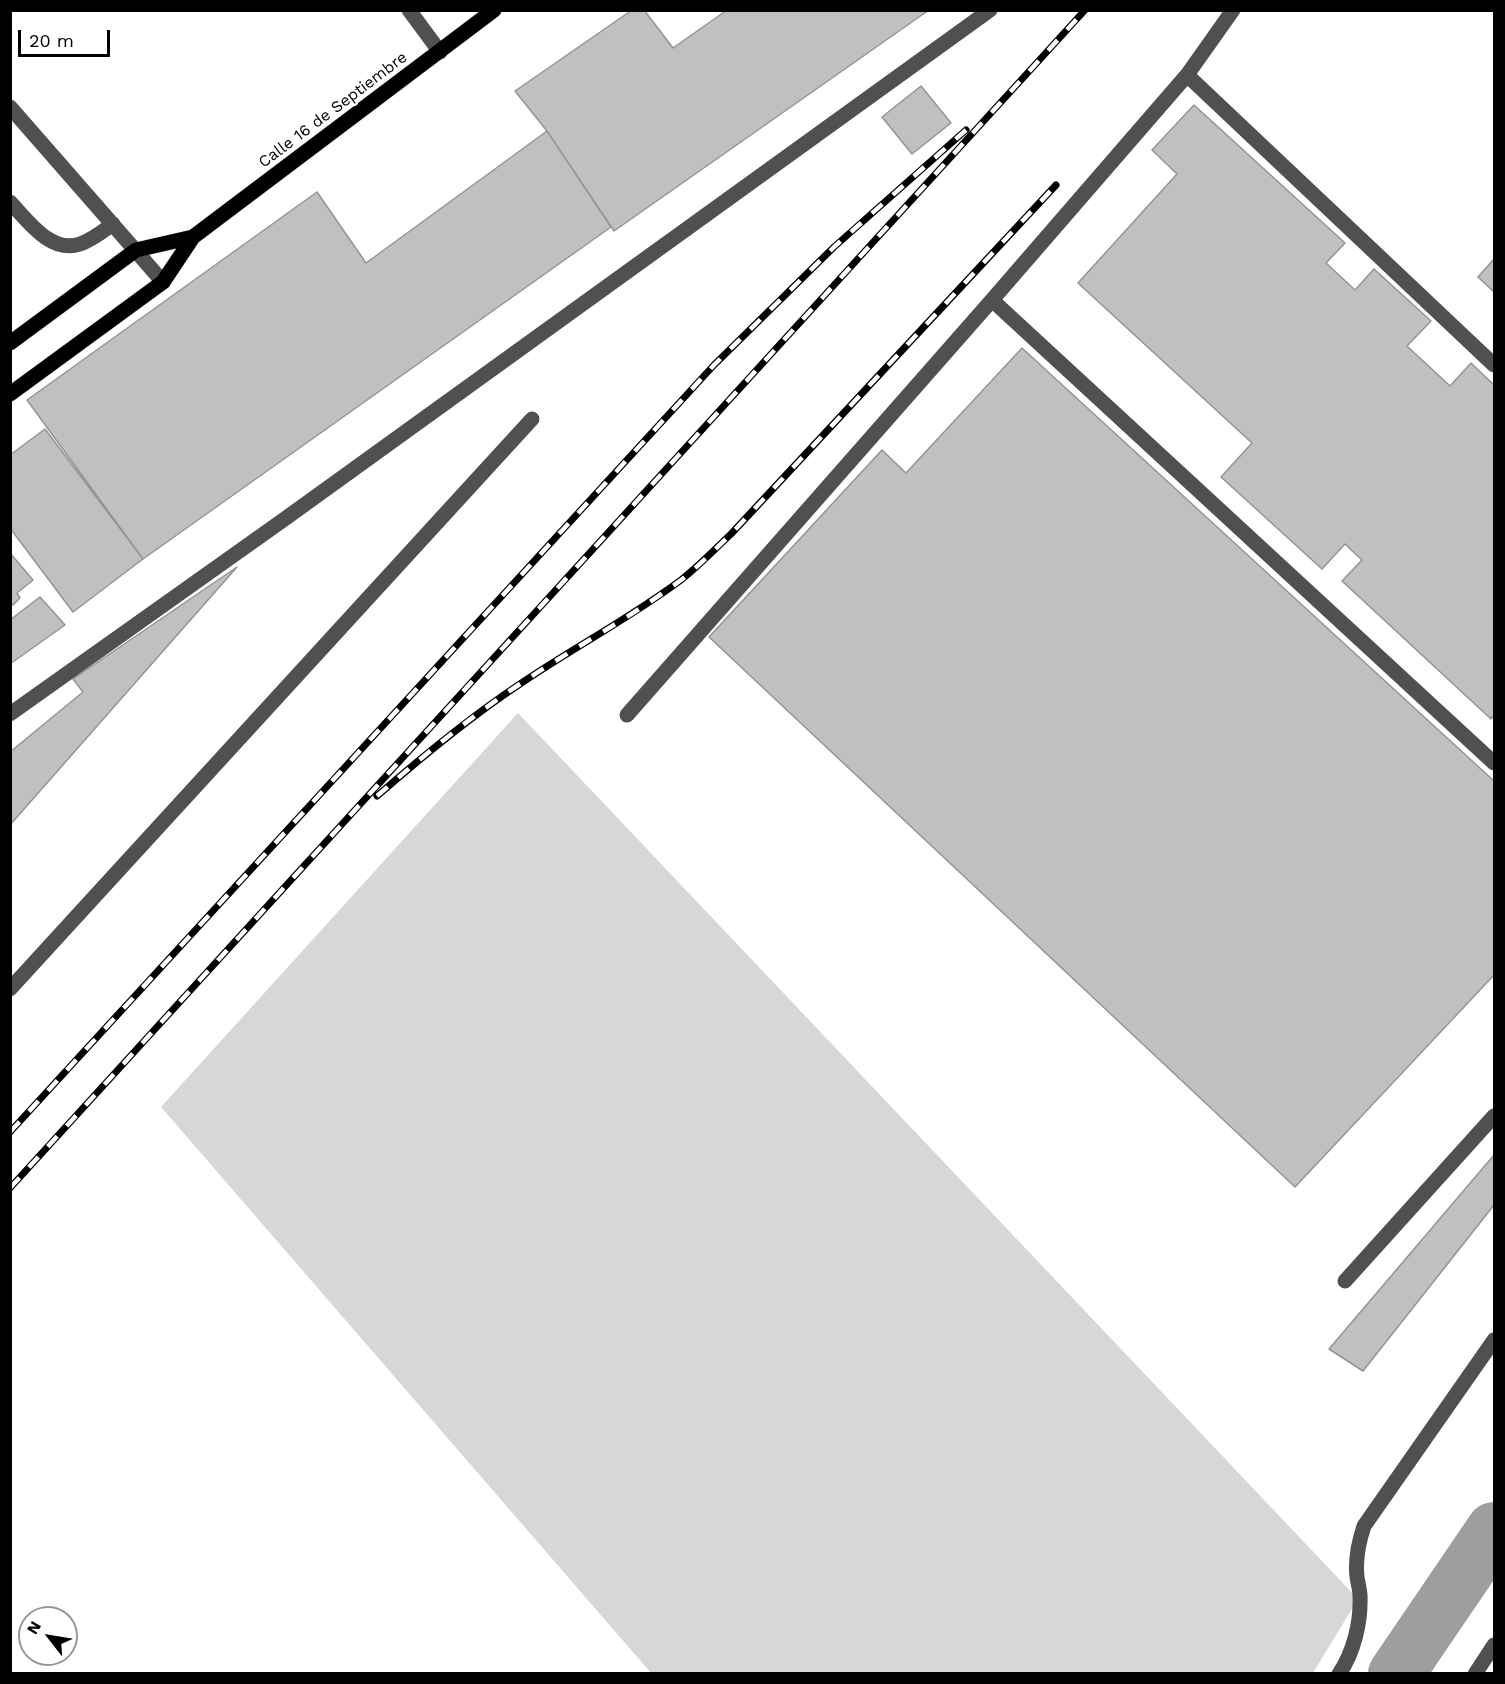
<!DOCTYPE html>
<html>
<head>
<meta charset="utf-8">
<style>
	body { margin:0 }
	#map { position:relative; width:1505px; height:1684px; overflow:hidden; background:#fff; font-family:"Work Sans",sans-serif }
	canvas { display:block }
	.frame { position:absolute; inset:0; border:12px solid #000; pointer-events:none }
	.north { position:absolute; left:18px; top:1606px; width:60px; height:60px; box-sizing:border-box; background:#fff; border:2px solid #999; border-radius:50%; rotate:301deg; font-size:16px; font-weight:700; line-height:24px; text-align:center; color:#000 }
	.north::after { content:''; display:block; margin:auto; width:21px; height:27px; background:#000; clip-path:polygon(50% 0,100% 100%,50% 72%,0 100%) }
	.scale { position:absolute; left:18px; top:30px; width:92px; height:27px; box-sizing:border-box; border:3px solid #000; border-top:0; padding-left:8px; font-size:18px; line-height:21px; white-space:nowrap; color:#000; -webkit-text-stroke:4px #fff; paint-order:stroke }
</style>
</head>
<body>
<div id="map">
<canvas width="1505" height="1684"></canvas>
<div class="frame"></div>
<div class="north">N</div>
<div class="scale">20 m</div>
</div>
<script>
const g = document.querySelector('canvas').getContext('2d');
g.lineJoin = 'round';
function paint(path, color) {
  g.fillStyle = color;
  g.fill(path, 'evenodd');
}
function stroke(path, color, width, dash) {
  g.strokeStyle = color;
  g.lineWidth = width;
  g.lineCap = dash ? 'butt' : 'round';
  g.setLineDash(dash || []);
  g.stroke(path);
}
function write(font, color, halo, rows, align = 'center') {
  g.font = font + ' "Work Sans",sans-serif';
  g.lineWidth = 4.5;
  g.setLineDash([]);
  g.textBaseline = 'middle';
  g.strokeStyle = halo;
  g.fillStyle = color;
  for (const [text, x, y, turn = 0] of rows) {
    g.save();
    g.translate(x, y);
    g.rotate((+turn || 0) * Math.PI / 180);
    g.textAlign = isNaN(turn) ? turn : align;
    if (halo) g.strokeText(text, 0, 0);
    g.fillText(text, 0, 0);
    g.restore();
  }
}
paint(new Path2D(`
	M518 713 1358 1599 1313 1673H651L161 1107Z`), '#d7d7d7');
stroke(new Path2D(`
	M1396 1674 1494 1530`), '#9e9e9e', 56);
const building = new Path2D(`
	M632 10H644L673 48 727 10H929L614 231 547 131 515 91Z
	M921 86 951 123 912 154 882 117Z
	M1194 105 1345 243 1326 263 1355 290 1374 269 1431 321 1407 346 1450 386 1471 363 1494 385V715L1491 719 1342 581 1362 560 1345 544 1322 569 1221 477 1252 443 1078 283 1177 174 1152 150Z
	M547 131 611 227 143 559 27 400 317 192 366 263Z
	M1494 259V292L1478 277Z
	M1022 348 1494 781V975L1295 1187 709 637 882 450 906 473Z
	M45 429 143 559 73 612 10 528V455Z
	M10 553 33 580 17 593 20 598 13 605 10 603Z
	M237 567 10 825V752L83 692 73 679Z
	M40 597 65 625 10 664V620Z
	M1494 1155V1205L1363 1371 1329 1349Z`);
paint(building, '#c0c0c0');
stroke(building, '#949494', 1.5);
const major = new Path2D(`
	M10 343 136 250 193 237
	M10 394 163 282 193 237 494 10`);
stroke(major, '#dbdbdb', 16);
stroke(new Path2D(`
	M409 10 440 52
	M1187 75 1494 365
	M10 107 163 282
	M10 202C28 221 51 254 80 244 92 240 103 231 113 224
	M992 300 1494 763
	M10 714 286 518 990 10
	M627 715 992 300 1187 75 1233 10
	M10 989 532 419
	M1345 1281 1494 1116
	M1339 1674C1354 1652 1361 1622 1360 1596 1360 1590 1358 1584 1357 1577 1355 1559 1358 1544 1364 1526L1494 1340
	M1475 1674 1494 1645`), '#505050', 15);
stroke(major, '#000', 15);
const rail = new Path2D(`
	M377 796C423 756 470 717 520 684 573 648 630 618 681 580 699 566 715 549 731 534L1056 185
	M10 1132 714 365 834 247 966 130
	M10 1188 1085 10`);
stroke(rail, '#000', 7);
stroke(rail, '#fff', 4.5, [14]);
write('16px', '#000', '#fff', [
	["Calle 16 de Septiembre",333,110,-37]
]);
</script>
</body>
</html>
